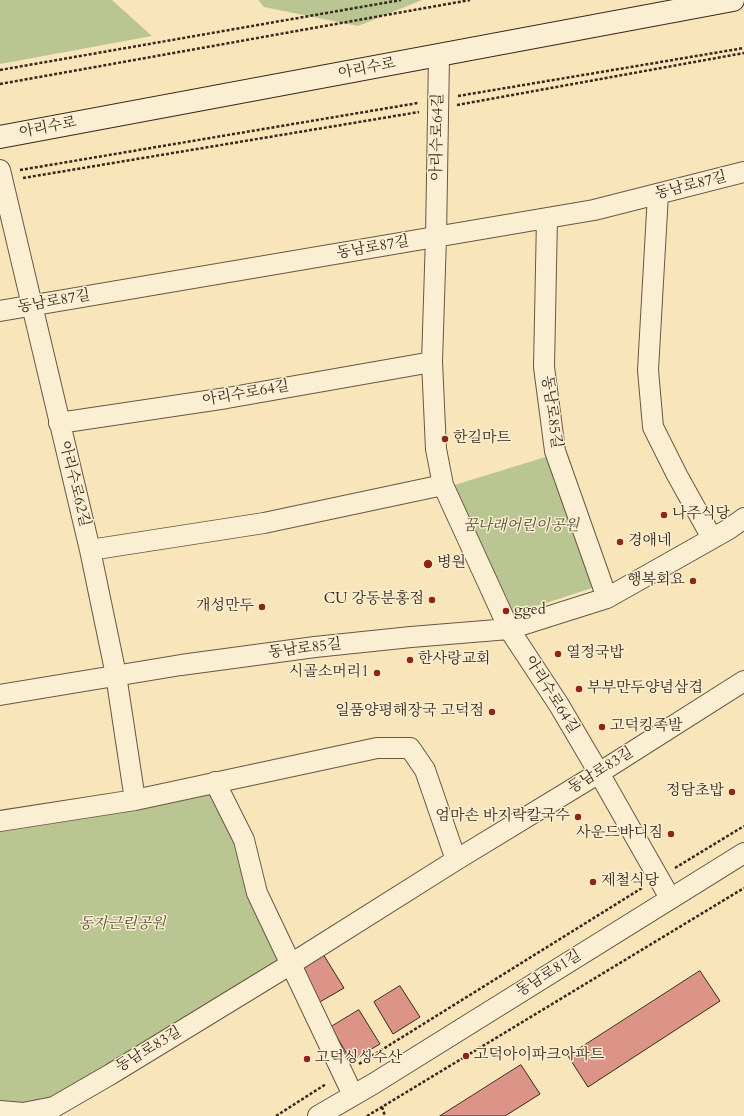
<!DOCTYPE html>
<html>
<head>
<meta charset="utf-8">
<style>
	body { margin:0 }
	canvas { display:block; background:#f8e6ba }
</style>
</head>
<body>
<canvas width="744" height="1116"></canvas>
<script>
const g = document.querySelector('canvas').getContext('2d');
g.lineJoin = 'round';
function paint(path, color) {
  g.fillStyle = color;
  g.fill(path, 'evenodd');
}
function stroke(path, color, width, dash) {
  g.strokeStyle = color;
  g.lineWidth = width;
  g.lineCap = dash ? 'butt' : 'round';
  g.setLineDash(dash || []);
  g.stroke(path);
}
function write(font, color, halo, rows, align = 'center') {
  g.font = font + ' Cardo,"Noto Serif KR",serif';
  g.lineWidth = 3;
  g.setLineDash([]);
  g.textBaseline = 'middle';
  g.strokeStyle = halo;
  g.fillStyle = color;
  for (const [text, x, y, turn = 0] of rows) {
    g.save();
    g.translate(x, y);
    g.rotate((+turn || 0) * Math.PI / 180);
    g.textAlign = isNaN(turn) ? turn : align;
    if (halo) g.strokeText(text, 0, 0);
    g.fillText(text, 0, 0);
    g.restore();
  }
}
paint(new Path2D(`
	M0 0H112L152 36 0 64Z
	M258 0H422L358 26 264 7Z
	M552 455 598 586 500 618 448 487Z
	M215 782 291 964 54 1107 0 1111V821Z`), '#b9c692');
const building = new Path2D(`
	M323 954 344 988 318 1003 302 976 305 966Z
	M700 971 720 1001 588 1087 568 1056Z
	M400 986 420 1017 393 1034 374 1002Z
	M359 1010 380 1044 351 1061 331 1027Z
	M521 1065 540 1094 505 1116H440Z`);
paint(building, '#dd9488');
stroke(building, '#3a261c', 1);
const street = new Path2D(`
	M439 56 436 237 432 362 436 449 443 485 509 629 559 705 599 773 670 898
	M0 170 90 550 116 675 135 800
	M658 194 648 370 653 427 677 475 712 538
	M547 218 544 367 555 451 607 598
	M0 311 594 210 744 172
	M59 423 227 398 432 362
	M90 550 264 523 443 485
	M0 695 181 665 315 647 411 637 509 629 607 598 729 529 744 518
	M215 782 244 840 257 893 353 1095
	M0 821 135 800 377 748H410L425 770 456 860
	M0 1111 23 1113 54 1107 111 1074 291 964 456 860 599 773 744 681
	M318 1116 373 1084 744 853`);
const secondary = new Path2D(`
	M0 137 733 0`);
stroke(street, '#6a5644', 22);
stroke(secondary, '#3a261c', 24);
stroke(new Path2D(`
	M0 70 401 0
	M0 84 470 0
	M458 96 744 48
	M457 105 744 53
	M20 170 418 103
	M23 178 419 112
	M675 868 744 826
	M359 1064 642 888
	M382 1107 385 1116
	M276 1116 326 1084
	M367 1116 744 888`), '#3a261c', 2.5, [3, 2]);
stroke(street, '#faefd2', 20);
stroke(secondary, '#faefd2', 22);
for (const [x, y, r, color] of [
	[445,439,4,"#8f2418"],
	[664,515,4,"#8f2418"],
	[620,542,4,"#8f2418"],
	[428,564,5,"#8f2418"],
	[693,581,4,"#8f2418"],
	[432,600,4,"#8f2418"],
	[262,607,4,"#8f2418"],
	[506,611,4,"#8f2418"],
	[558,654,4,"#8f2418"],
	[410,660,4,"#8f2418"],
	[377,673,4,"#8f2418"],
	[579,689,4,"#8f2418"],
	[492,712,4,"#8f2418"],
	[602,727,4,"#8f2418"],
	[732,792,4,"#8f2418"],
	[578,817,4,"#8f2418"],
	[671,834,4,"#8f2418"],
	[593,882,4,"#8f2418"],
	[466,1056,4,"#8f2418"],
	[307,1059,4,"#8f2418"]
]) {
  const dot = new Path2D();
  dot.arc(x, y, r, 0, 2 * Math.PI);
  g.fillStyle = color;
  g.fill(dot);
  stroke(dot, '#faefd2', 1.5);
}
write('15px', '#3a261c', '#faefd2', [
	["아리수로",367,69,-11],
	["아리수로",48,128,-11],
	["아리수로64길",438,137,-89],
	["동남로87길",691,186,-14],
	["동남로87길",373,248,-10],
	["동남로87길",54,302,-10],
	["아리수로64길",246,394,-10],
	["동남로85길",551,412,82],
	["아리수로62길",74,484,76],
	["동남로85길",305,649,-7],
	["아리수로64길",551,695,58],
	["동남로83길",601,771,-32],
	["동남로81길",549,974,-32],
	["동남로83길",149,1050,-31]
]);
write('15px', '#3a261c', '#faefd2', [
	["한길마트",453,439],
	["나주식당",672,515],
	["경애네",628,542],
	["병원",437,564],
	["행복회요",685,581,"right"],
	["CU 강동분홍점",424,600,"right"],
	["개성만두",254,607,"right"],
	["gged",514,611],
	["열정국밥",566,654],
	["한사랑교회",418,660],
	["시골소머리1",369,673,"right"],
	["부부만두양념삼겹",587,689],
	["일품양평해장국 고덕점",484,712,"right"],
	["고덕킹족발",610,727],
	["정담초밥",724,792,"right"],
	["엄마손 바지락칼국수",570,817,"right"],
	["사운드바디짐",663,834,"right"],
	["제철식당",601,882],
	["고덕아이파크아파트",474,1056],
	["고덕싱싱수산",315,1059]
], 'left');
write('italic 15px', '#5a4e3a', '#faefd2', [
	["꿈나래어린이공원",521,527],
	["동자근린공원",122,925]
]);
</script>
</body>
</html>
